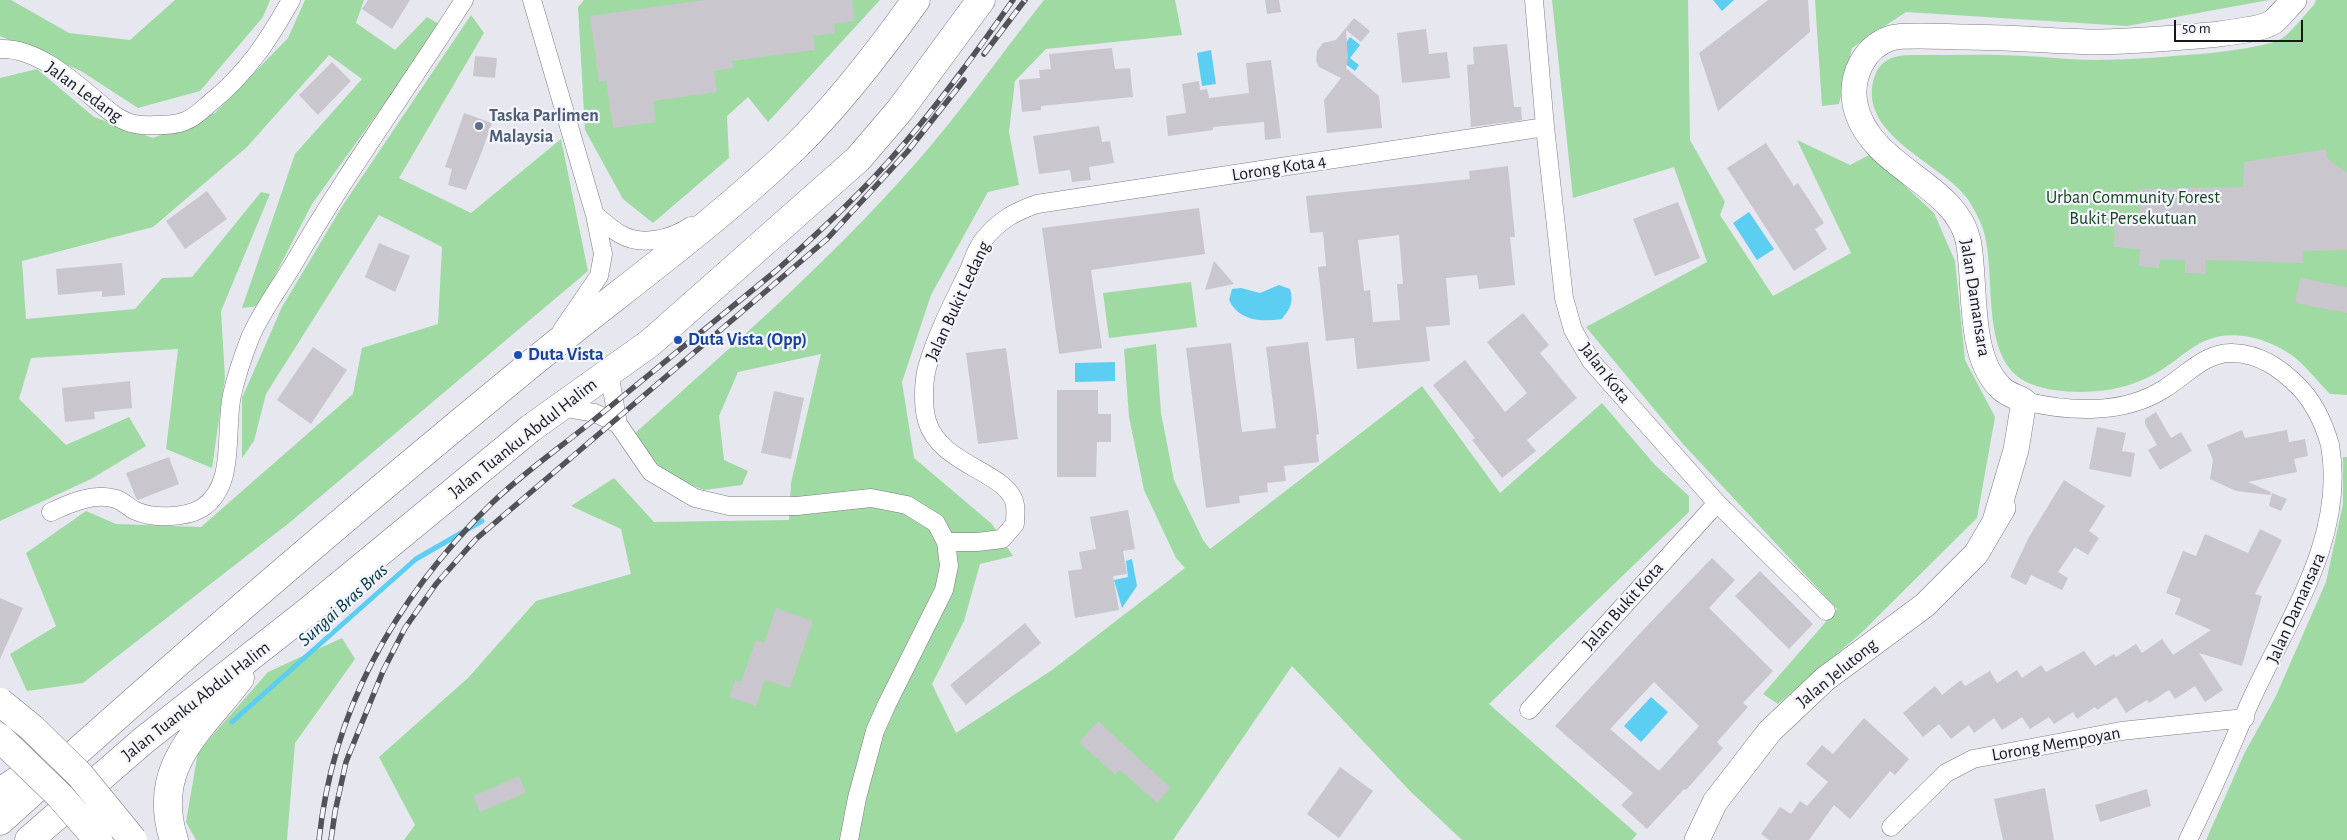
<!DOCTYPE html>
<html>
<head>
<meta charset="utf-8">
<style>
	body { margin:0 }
	#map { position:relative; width:2347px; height:840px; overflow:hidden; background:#e7e7f0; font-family:"Alegreya Sans",sans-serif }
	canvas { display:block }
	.scale { position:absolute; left:2174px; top:20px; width:129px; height:22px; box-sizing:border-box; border:2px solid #18181b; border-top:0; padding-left:6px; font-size:15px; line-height:18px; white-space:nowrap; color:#18181b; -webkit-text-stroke:4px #f4f4fd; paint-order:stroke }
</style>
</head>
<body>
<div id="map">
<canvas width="2347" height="840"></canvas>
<div class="scale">50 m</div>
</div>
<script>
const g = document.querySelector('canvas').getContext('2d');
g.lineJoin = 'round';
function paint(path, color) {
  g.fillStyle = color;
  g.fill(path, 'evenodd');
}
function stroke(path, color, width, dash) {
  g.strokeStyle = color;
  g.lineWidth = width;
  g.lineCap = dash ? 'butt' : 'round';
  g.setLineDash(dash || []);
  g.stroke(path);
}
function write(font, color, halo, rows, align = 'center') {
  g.font = font + ' "Alegreya Sans",sans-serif';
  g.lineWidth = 4.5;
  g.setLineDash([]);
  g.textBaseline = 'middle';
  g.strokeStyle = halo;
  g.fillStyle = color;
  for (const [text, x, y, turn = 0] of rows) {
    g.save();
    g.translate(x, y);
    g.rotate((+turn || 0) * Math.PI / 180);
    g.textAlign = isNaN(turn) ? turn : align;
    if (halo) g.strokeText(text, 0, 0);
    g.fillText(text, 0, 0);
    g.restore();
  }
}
paint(new Path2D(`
	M0 0H11L69 33 130 40 175 0H270L263 17 200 91 138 108 81 71 0 36Z
	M305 0H364L356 23 395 50 427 17 441 25 312 204 259 306 242 308 295 154 362 79 329 55 247 147 153 227 22 261 26 319 135 309 162 278 192 277 261 192 270 194 221 311 225 378 212 468 166 449 178 349 31 358 19 399 66 445 129 417 146 446 91 479 0 521V78L37 69 94 117 153 138 215 113 288 38Z
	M584 0H880L768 122 748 97 727 116 729 158 653 223 623 199 585 130 578 7Z
	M1044 0H1175L1182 35 1046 49 1015 81 1009 132 1019 185 988 192 931 295 902 382 914 458 992 524 1013 556 980 564 964 621 932 684 956 733 1052 670 1185 568 1176 558 1144 490 1129 417 1124 349 1156 344 1161 413 1174 480 1203 540 1210 549 1422 386 1500 493 1602 403 1655 465 1689 496V512L1489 704 1637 834 1632 840H1462L1411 792 1292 666 1173 840H404L415 825 379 757 468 678 536 601 631 574 621 529 571 506 614 478 654 522 789 520 791 483 821 354 738 372 719 416 724 460 748 471 742 485 704 490 667 475 633 435C730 348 829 262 915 164 961 112 1001 54 1044 0Z
	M1552 0H1688L1690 140 1725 202 1720 215 1773 296 1851 253 1797 140 1850 165 1871 154 1934 213 1955 261 1965 360 1995 417 1977 518 1859 635 1778 704 1763 694 1837 609 1683 444 1586 327 1707 262 1674 167 1573 198Z
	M1815 0H2269L2127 26 1906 12 1852 48 1839 104 1822 106Z
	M2316 0H2347V395L2330 394C2318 382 2306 366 2293 356 2280 347 2265 340 2250 337 2195 327 2184 364 2140 381 2109 394 2062 396 2031 384 1977 363 1998 275 1983 229 1980 220 1973 207 1967 198 1940 162 1854 134 1875 75 1883 55 1901 55 1919 55 1954 55 1990 54 2025 56 2048 57 2072 60 2095 60 2134 60 2173 56 2212 53 2228 51 2268 46 2281 39 2291 33 2305 14 2314 5Z
	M471 15 484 33 399 178 471 213 561 139 588 271 289 523 83 683 27 691 10 654 56 626 26 553 86 511 116 524 201 527 353 394 362 348 438 324 442 247 379 215 266 394 254 441 242 458V398L282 307 343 205Z
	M1191 282 1197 327 1109 338 1103 293Z
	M2343 457H2347V840H2206L2245 752 2275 698 2326 582 2343 504Z
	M342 638 355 659 295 743 287 840H196L186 822 198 752 268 672Z`), '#9fdaa2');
paint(new Path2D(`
	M1713 0H1734L1722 11Z
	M1350 37 1360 45 1350 58 1359 65 1355 71 1336 57Z
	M1211 50 1216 84 1202 86 1197 53Z
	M1749 212 1774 249 1757 260 1733 223Z
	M1279 285 1290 289C1294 302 1290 309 1282 319 1261 322 1239 321 1229 300L1232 289 1241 288 1260 293Z
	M1115 362V381L1075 382V363Z
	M1132 559 1137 586 1122 608 1114 580 1128 577 1126 561Z
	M1651 697 1668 712 1641 742 1624 726Z`), '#5bcef2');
stroke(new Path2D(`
	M232 722 416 559 482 521`), '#5bcef2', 5);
paint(new Path2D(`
	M368 0H410L392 29 362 9Z
	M704 0H852L855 21 834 24 835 33 813 36 815 50 732 61 733 68 714 71 717 92 653 101 656 122 613 128 606 81 599 82 590 16Z
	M1265 0H1279L1281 12 1267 14Z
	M1768 0H1808L1810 32 1718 111 1699 53Z
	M1354 18 1370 31 1361 42 1346 30 1348 58 1346 68 1379 96 1382 128 1327 133 1324 100 1341 78 1319 67 1316 61 1317 51 1323 43 1336 40Z
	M1426 29 1429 54 1447 52 1450 78 1402 83 1397 33Z
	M1507 44 1514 107H1521L1522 120 1471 127 1467 65 1474 64 1473 47Z
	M1112 48 1115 69 1130 68 1133 97 1041 106V110L1022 112 1019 80 1040 78 1039 70 1051 69 1049 54Z
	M475 56 497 58 495 78 473 76Z
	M1271 60 1281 138 1265 140 1264 122 1213 127V130L1168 136 1166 116 1186 113 1182 84 1199 81 1200 90 1207 89 1209 98 1249 93 1246 63Z
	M332 62 351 81 318 115 299 95Z
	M464 113 492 123 481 154 466 190 448 185 452 169 445 167Z
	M1099 126 1102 142 1110 141 1114 163 1089 167 1091 180 1072 182 1070 170 1039 174 1033 136Z
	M1766 143 1794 186 1798 183 1824 223 1815 229 1827 249 1794 271 1727 168Z
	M2326 149 2327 158 2347 173V250L2303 251V263L2205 260 2206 274 2185 273V260H2160L2159 268 2139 266 2140 249 2114 247 2115 218 2140 219V189L2243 187 2244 162Z
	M1508 166 1515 237H1510L1515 285 1479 289 1477 275 1446 278 1450 325 1426 327 1430 361 1357 369 1354 338 1326 341 1318 267 1326 266 1323 232 1310 233 1306 196 1470 179 1469 171ZM1399 235 1403 284H1397L1400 320 1373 322 1370 290 1364 291 1358 240Z
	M207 191 227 219 185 249 166 221Z
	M1678 202 1700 258 1655 276 1633 219Z
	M1199 208 1205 254 1091 270 1102 348 1059 354 1042 228Z
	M379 243 410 256 395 292 365 277Z
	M1214 261 1234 284 1205 290Z
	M122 263 125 295 102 297V291L58 295 56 269Z
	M2300 278 2347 287V313L2295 303Z
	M1523 313 1549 345 1540 353 1577 398 1527 440 1536 451 1502 478 1472 440 1475 438 1433 385 1465 360 1505 412 1527 393 1487 342Z
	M1308 342 1319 434 1316 435 1319 462 1284 466 1286 481 1267 483 1268 492 1239 496 1240 503 1206 508 1186 348 1231 343 1242 432 1276 428 1266 347Z
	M313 347 347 370 311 424 277 400Z
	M1006 348 1018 439 978 444 966 353Z
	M130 381 132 408 94 412 95 419 65 422 62 388Z
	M1057 390H1098V414H1111V442H1097L1096 477H1057Z
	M774 391 804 398 791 459 761 453Z
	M2156 412 2171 438 2181 432 2192 451 2160 470 2148 450 2157 445 2145 424V419Z
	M2097 427 2126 433 2122 451 2135 453 2131 477 2089 469Z
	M2242 430 2245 438 2287 430 2289 442 2305 439 2308 456 2294 459 2297 472 2248 482 2271 492 2270 495 2236 491 2210 479 2213 460 2207 445Z
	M169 457 179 484 138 500 136 498 126 473Z
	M2064 480 2105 506 2089 531 2099 538 2088 555 2075 547 2058 572 2068 578 2062 590 2031 575 2026 585 2010 577 2029 537Z
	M2272 493 2287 499 2281 511 2269 506Z
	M1128 510 1135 549 1123 551 1127 574 1113 576 1119 610 1075 618 1068 571 1082 569 1079 552 1096 549 1090 517Z
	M2260 529 2282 540 2255 594 2262 596 2242 666 2199 653 2223 690 2205 702 2195 686 2175 699 2169 690 2149 703 2147 700 2126 713 2116 697 2097 710 2095 707 2077 719 2073 712 2054 724 2049 717 2030 729 2022 717 2002 730 1994 718 1974 733 1969 725 1951 739 1939 724 1923 737 1903 713 1935 686 1942 695 1961 680 1965 686 1990 671 1997 683 2017 670 2022 678 2041 665 2046 672 2084 651 2095 666 2114 654 2116 657 2136 644 2142 653 2162 639 2173 655 2211 630 2175 614 2181 599 2166 593 2183 551 2196 556 2205 534 2248 553Z
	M1712 558 1735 580 1709 608 1773 671 1743 703 1748 707 1717 742 1723 748 1686 790 1684 789 1647 829 1621 805 1633 793 1555 726 1644 629ZM1654 682 1699 726 1659 771 1610 729Z
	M1760 571 1813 624 1789 649 1735 596Z
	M0 598 23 608 0 659Z
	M776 608 813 621 790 688 765 680 756 706 729 697 735 680 741 682 756 640 764 643Z
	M1025 623 1041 643 966 705 950 685Z
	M1864 718 1909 759 1895 775 1890 771 1850 819 1834 805 1809 840H1769L1761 834 1780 807 1791 814 1800 801 1807 806 1828 782 1806 764 1822 745 1833 754Z
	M1098 721 1171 788 1157 803 1120 770 1115 775 1079 742Z
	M1340 767 1373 791 1339 838 1307 814Z
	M519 776 526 793 480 812 473 796Z
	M2045 788 2054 840H2003L1994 799Z
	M2147 789 2151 806 2100 822 2095 805Z`), '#c9c6ce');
const street = new Path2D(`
	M532 0 595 215 603 254 599 276 562 330
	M1534 0 1545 127 1564 298 1573 330 1591 361 1717 503 1826 611
	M0 49C42 47 82 90 113 114 127 124 138 126 155 125 165 125 176 125 185 121 194 118 203 109 210 103 247 73 268 41 291 0
	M595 215C603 221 611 229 620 234 642 247 671 239 691 226
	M609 372 618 424 651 472 695 498 729 506H797L871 498 907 505 936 523 946 542 949 566 944 590 887 704 875 731 857 798 849 840
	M2024 401C2069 412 2123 415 2164 389 2185 376 2207 351 2233 353 2260 354 2280 368 2298 386 2314 402 2324 424 2330 445 2347 541 2283 626 2247 709 2229 753 2209 797 2188 840
	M560 407 595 413 618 424
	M51 512C70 503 95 492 116 499 123 501 129 508 136 511 154 519 185 518 202 508 237 485 224 431 232 395 236 377 243 356 250 338 261 312 280 287 294 263 346 173 408 88 464 0
	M946 542H977L1002 539 1015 524C1015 518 1016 511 1015 505 1010 472 940 466 927 421 923 407 923 383 927 368 936 335 954 301 969 270 973 260 977 247 984 239 1000 220 1014 212 1037 204L1545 127
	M1529 710 1717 503
	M1891 827 1946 773 1973 759 2121 731 2245 718`);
const secondary = new Path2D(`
	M1995 521 2016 450 2024 401C2017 397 2007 394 2002 389 1966 357 1977 283 1968 240 1955 182 1868 168 1855 104 1850 76 1864 47 1891 38 1904 34 1948 37 1964 37 2007 37 2050 41 2093 42 2132 42 2171 38 2210 35 2224 33 2261 30 2273 22 2280 16 2287 7 2294 0
	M1697 840 1715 802 1770 731 1825 679 1925 605 1976 554 2003 508`);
const primary = new Path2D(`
	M0 792 42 764
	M0 821C171 666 347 515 526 368 615 295 710 228 794 148 840 103 879 52 916 0
	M29 840 144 740 306 613 531 428 650 343 667 328 858 159 900 110 981 0
	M174 840C150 766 200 731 240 678`);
stroke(street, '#7d7d85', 19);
stroke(secondary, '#7d7d85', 26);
stroke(primary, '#7d7d85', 29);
stroke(street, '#fff', 18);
stroke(secondary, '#fff', 25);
stroke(primary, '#fff', 28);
const rail = new Path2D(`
	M984 54 1025 0
	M319 840C333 707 397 596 492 503 523 473 561 447 595 419 655 370 716 320 777 270 820 231 864 191 902 146 942 100 978 50 1013 0
	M331 840 335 812 346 762 383 671 405 628 436 584 476 539 827 239 907 152 964 80`);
stroke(rail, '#525257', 5.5);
stroke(rail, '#f4f4fd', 4, [11]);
const primaryBridge = new Path2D(`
	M0 702 32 728 80 775 133 840
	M0 738 60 796 98 840`);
stroke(primaryBridge, '#7d7d85', 29, []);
stroke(primaryBridge, '#fff', 28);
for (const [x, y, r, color] of [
	[479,126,5,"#5c6f8a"],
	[678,340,5,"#1a4fb4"],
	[518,355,5,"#1a4fb4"]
]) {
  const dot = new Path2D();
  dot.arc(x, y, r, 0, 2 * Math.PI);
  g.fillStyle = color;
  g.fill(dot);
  stroke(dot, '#f4f4fd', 2);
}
write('18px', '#18181b', '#f4f4fd', [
	["Jalan Ledang",84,92,36],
	["Lorong Kota 4",1279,168,-9],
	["Jalan Damansara",1975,298,81],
	["Jalan Bukit Ledang",958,301,-65],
	["Jalan Kota",1605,373,52],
	["Jalan Tuanku Abdul Halim",523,438,-38],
	["Jalan Bukit Kota",1623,606,-48],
	["Jalan Damansara",2296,608,-66],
	["Jalan Jelutong",1837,673,-39],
	["Jalan Tuanku Abdul Halim",196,701,-38],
	["Lorong Mempoyan",2056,744,-10]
]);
write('bold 18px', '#4e5e75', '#f4f4fd', [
	["Taska Parlimen",489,116],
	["Malaysia",489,137]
], 'left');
write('18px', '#16471d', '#f4f4fd', [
	["Urban Community Forest",2133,198],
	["Bukit Persekutuan",2133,219]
]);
write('bold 18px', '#164399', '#f4f4fd', [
	["Duta Vista (Opp)",688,340],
	["Duta Vista",528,355]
], 'left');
write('italic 19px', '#013947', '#f4f4fd', [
	["Sungai Bras Bras",343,605,-42]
]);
</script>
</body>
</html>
